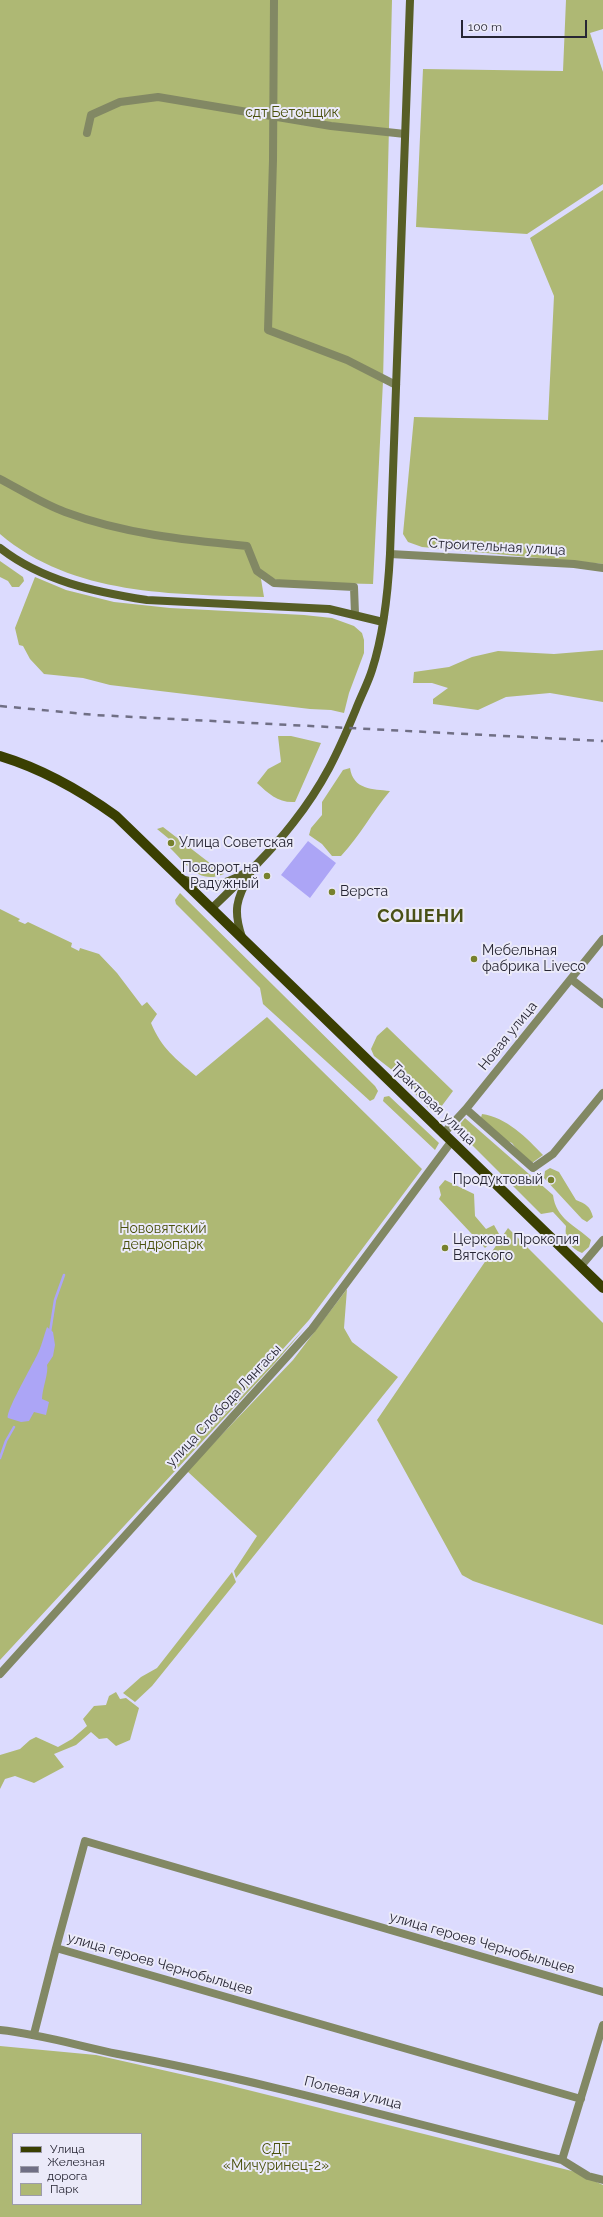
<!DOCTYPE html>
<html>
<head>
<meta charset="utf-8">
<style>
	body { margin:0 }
	#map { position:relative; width:603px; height:2217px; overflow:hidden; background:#dcdbfe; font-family:Raleway,sans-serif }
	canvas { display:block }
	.legend { position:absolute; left:12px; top:2133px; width:130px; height:72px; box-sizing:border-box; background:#ebeaf9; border:1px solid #9d9caa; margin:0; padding:5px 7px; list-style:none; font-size:12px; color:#272634 }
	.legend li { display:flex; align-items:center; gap:8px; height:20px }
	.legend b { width:20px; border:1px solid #9d9caa }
	.scale { position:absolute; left:461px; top:20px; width:126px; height:18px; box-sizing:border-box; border:2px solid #272634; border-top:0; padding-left:5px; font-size:12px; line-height:14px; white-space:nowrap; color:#272634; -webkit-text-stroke:3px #ebeaf9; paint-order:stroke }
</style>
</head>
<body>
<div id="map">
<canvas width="603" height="2217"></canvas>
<ul class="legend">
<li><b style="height:5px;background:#3a3f02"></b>Улица</li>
<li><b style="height:5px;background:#706f85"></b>Железная дорога</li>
<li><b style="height:11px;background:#aeb874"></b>Парк</li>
</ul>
<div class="scale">100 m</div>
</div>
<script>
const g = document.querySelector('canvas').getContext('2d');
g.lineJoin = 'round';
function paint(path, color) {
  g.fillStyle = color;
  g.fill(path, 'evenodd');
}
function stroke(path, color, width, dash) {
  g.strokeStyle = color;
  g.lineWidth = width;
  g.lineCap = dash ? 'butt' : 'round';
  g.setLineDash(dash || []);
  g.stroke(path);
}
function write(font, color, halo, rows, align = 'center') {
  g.font = font + ' Raleway,sans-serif';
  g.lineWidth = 4;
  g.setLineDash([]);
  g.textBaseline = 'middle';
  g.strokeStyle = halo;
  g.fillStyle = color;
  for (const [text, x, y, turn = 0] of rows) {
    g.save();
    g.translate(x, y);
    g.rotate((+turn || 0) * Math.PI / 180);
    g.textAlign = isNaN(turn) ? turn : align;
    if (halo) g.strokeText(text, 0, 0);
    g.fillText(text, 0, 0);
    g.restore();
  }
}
paint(new Path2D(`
	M0 0H392L383 381 373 584 282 582 260 573 264 597C173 594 73 596 0 534Z
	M566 0H603V29L590 33 603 72V184L527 234 416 227 423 69 563 71Z
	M603 190V564L422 547 408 542 403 534 414 417 548 420 554 296 530 238Z
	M0 561 23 577 24 581 19 587H12L8 581 0 577Z
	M35 577 66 590 114 602 170 608 304 615 332 618 354 626 362 633 364 640V653L349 693 344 713 331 710 310 709 110 685 83 678 44 674 30 659 23 646 19 645 15 628Z
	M603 650V702L550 693 506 697 478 710 433 704V699L448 688 432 683H413L414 672 449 667 472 657 498 651 554 654Z
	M278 736H291L321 743 295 802C278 803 269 794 257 783L268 769 281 762Z
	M350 768C353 790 373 789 390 791 372 812 360 836 341 856H332L322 844 309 835 311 828 322 815V802L343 770Z
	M163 827 224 874C198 885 187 864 170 848L174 843 157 829Z
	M180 893 375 1086 378 1091 374 1099 370 1101 263 1004 260 988 176 904 175 900Z
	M0 909 20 919 18 921 25 924 28 922 72 943 71 947 79 951 80 948 99 954 117 973 142 1006 147 1002 157 1014 151 1023C162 1049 175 1058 196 1076L267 1017 422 1169 309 1320 203 1438 305 1328 275 1363 0 1660Z
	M387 1027 453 1091 438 1111 430 1110 396 1073 374 1056 371 1049 377 1036Z
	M389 1096 439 1143 435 1150 383 1101 384 1097Z
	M482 1114C506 1117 527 1138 543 1155L532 1163 522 1156 512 1143 502 1139 480 1121Z
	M465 1118 553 1195C556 1219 575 1225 591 1240L589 1247 582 1253C570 1248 564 1239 566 1226L553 1212 541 1214 456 1129Z
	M550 1168 559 1172 576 1200C586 1204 590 1206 593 1217L587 1222 582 1219 544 1178 545 1171Z
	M445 1180 474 1194 475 1216 486 1229 494 1225 499 1234 485 1248 439 1199 441 1195 439 1187Z
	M508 1228 603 1323V1625L473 1581 462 1575 377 1420Z
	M347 1289 344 1328 352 1342 398 1377 236 1578 234 1571 257 1536 187 1471 293 1360Z
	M232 1572 236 1582 152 1686 135 1702 123 1693 141 1677 157 1668Z
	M116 1692 120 1699 126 1698 139 1708 130 1740 116 1746 107 1738 99 1739 91 1732 76 1745 54 1754 64 1767 34 1783 15 1776 5 1779 0 1789V1755L20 1749 30 1740 36 1737 58 1747 72 1739 87 1726 83 1719 94 1706 106 1705 109 1696Z
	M0 2046 96 2055 220 2083 576 2172 603 2185V2217H0ZM13 2134H141V2204H13Z`), '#aeb874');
paint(new Path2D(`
	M308 841 336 863 310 898 281 875Z
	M47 1327 53 1332 55 1345 53 1356 47 1365C49 1372 42 1389 42 1399L49 1402 46 1415 34 1412 29 1421 21 1422 8 1418C5 1412 35 1361 39 1351 42 1344 44 1335 47 1327Z`), '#aca5f6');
stroke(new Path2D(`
	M50 1332 55 1300 64 1275
	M0 1458 6 1441 14 1427`), '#aca5f6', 2.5);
stroke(new Path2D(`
	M274 0 273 160 268 330 347 360 396 385
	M87 133 91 115 120 102 158 97 331 126 405 134
	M0 479C21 490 43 504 65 512 124 534 185 540 247 546L257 571 274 583 354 587 355 614
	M390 554 574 564 603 568
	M571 979 603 1004
	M466 1109 603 939
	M443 1134 466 1109 533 1168 553 1154 603 1093
	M581 1266 603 1240
	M0 1674 312 1329 451 1142
	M0 2030C40 2034 79 2046 118 2054 268 2082 414 2124 562 2160L588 2176 603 2180
	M34 2034 56 1948
	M581 2099 56 1948 85 1841 603 1992
	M562 2160 603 2025`), '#828864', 8);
stroke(new Path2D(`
	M0 548C42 581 95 592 147 600L329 609 383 622
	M182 879C210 887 219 888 245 873
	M212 908C240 881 269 854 293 823 323 785 338 753 356 709 361 696 368 683 372 670 384 633 388 593 390 554L410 0
	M242 937C233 911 236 899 250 875`), '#575e26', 8);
stroke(new Path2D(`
	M0 756C43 769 80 790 116 816L603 1288`), '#3a3f02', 10);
stroke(new Path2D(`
	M0 706 95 715 603 741`), '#706f85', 2.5, [7, 7]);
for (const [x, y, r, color] of [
	[171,843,4,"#77812d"],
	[267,876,4,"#77812d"],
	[332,892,4,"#77812d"],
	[474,959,4,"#77812d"],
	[551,1180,4,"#77812d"],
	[445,1248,4,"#77812d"]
]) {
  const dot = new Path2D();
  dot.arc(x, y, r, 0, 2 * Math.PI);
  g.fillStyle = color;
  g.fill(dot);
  stroke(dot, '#ebeaf9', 1.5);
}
write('14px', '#49500b', '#ebeaf9', [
	["сдт Бетонщик",292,113],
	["Нововятский",163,1229],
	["дендропарк",163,1245],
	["СДТ",276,2150],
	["«Мичуринец-2»",276,2166]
]);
write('14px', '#272634', '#ebeaf9', [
	["Строительная улица",497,547,3],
	["Новая улица",508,1036,-51],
	["Трактовая улица",433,1104,44],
	["улица Слобода Лянгасы",224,1406,-47],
	["улица героев Чернобыльцев",482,1943,16],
	["улица героев Чернобыльцев",160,1964,16],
	["Полевая улица",353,2093,14]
]);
write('14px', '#272634', '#ebeaf9', [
	["Улица Советская",179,843],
	["Поворот на",259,868,"right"],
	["Радужный",259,884,"right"],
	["Верста",340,892],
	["Мебельная",482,951],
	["фабрика Liveco",482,967],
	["Продуктовый",543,1180,"right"],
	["Церковь Прокопия",453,1240],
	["Вятского",453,1256]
], 'left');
g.letterSpacing = '1px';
write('bold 18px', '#495016', '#ebeaf9', [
	["СОШЕНИ",421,917]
]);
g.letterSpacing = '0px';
</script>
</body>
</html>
